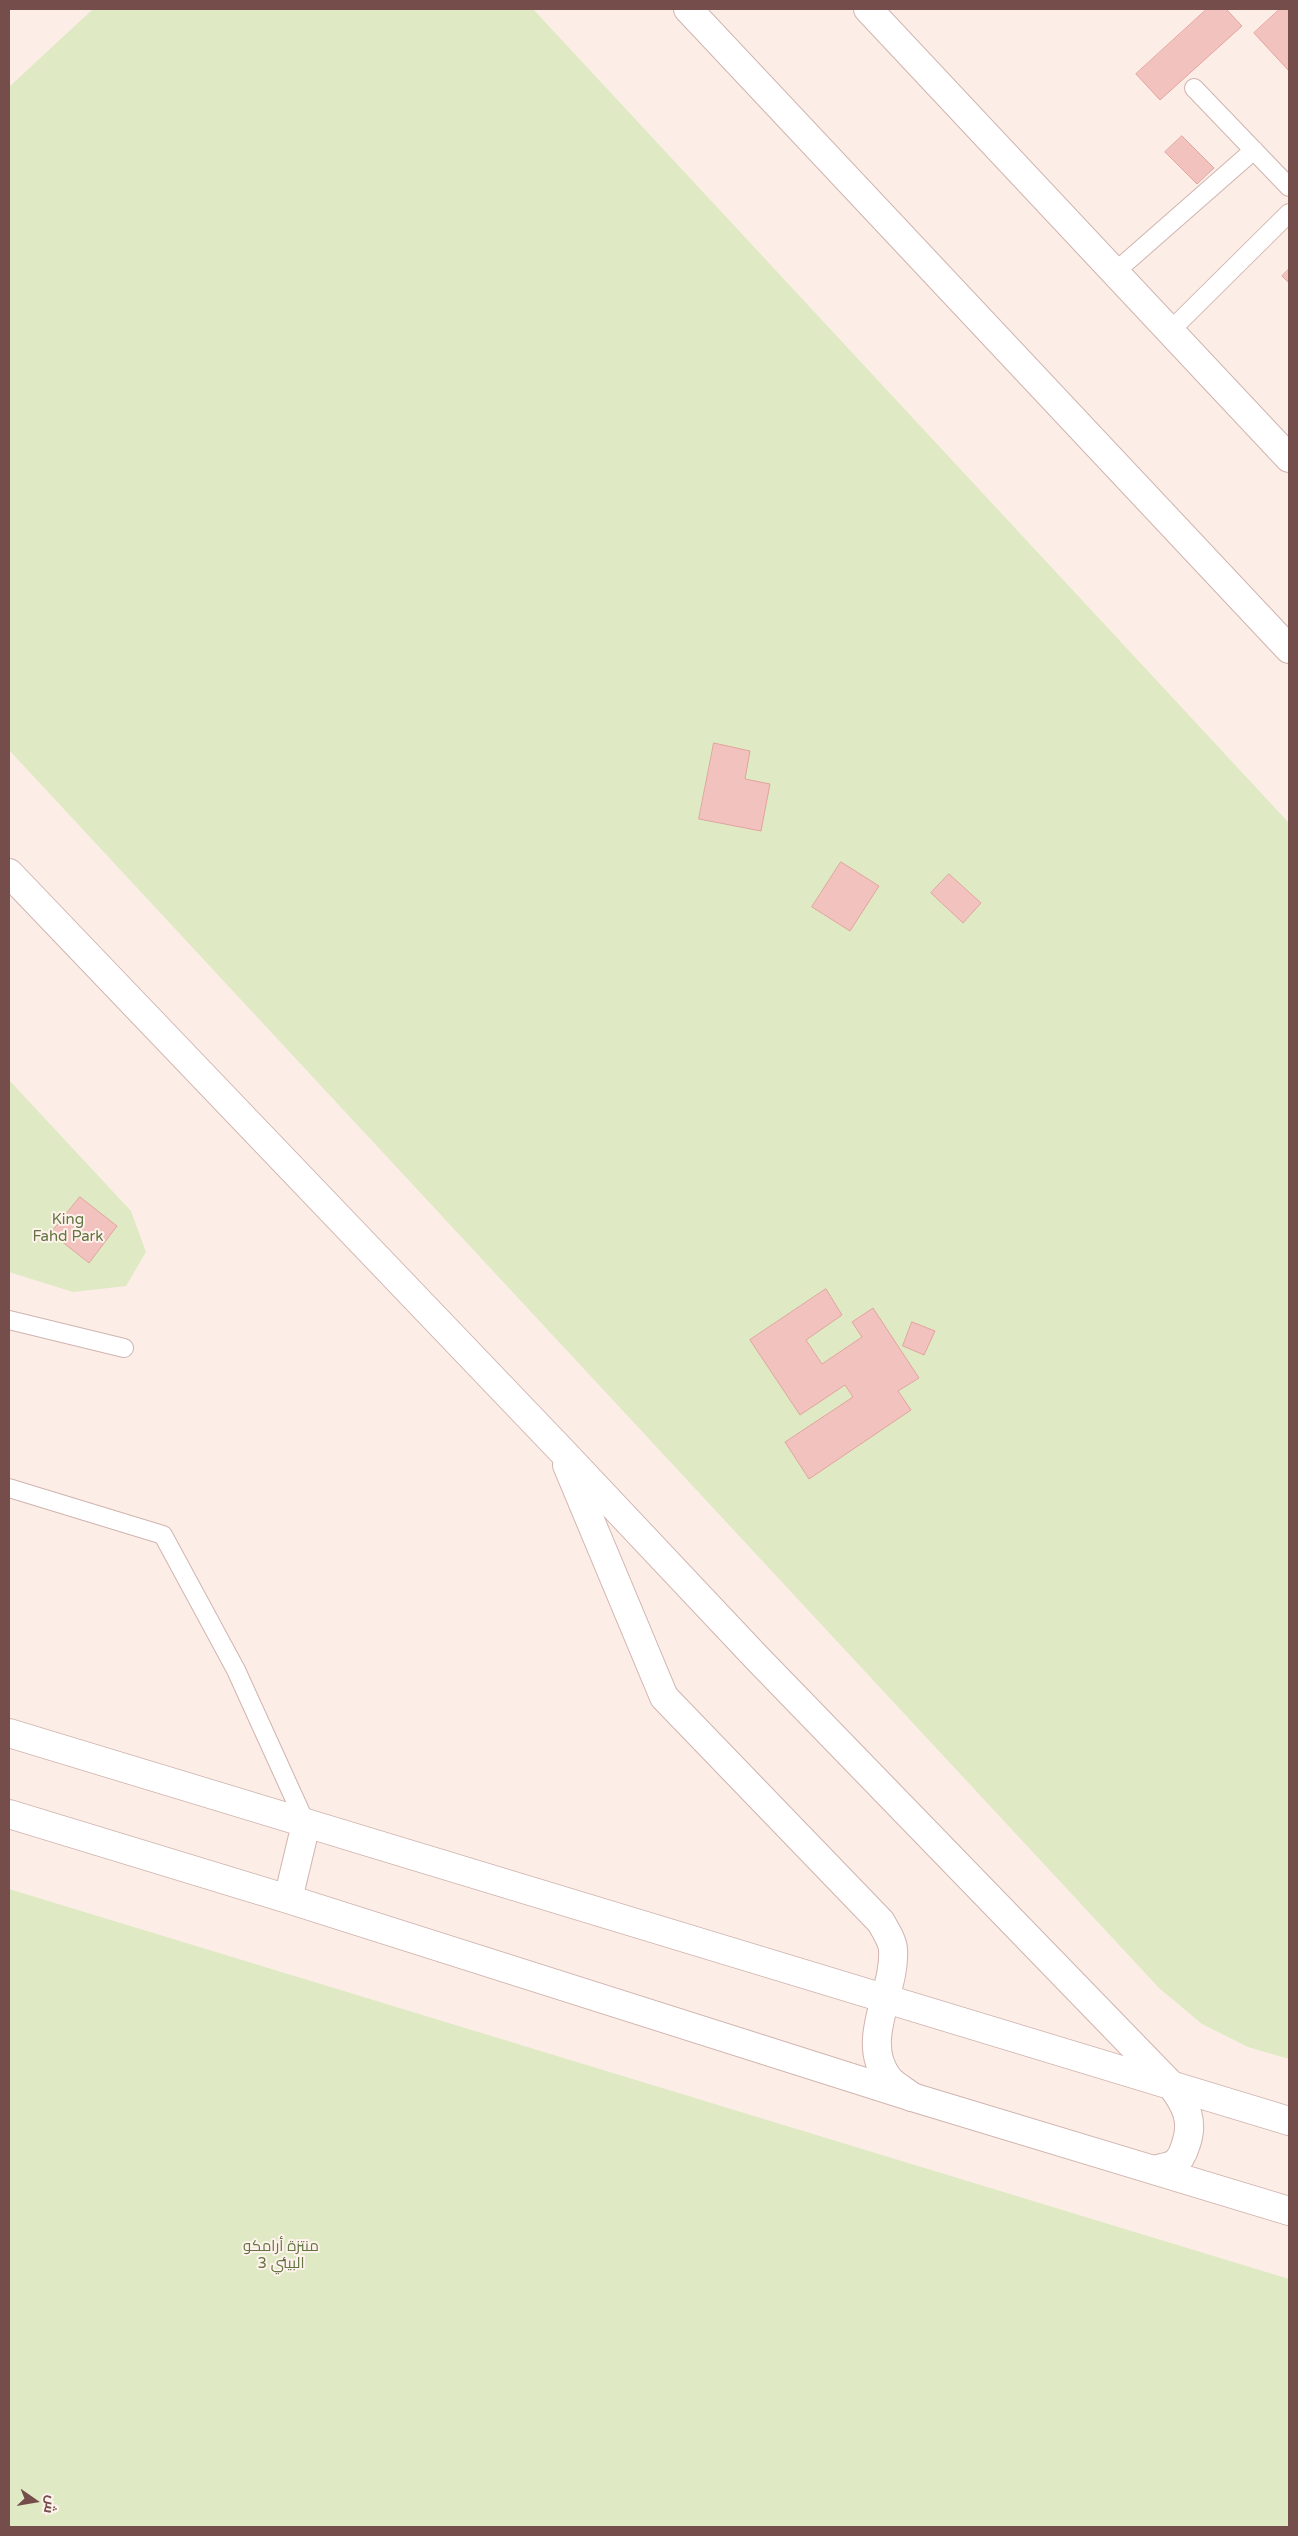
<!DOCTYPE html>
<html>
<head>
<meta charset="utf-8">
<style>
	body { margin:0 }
	#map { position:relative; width:1298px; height:2536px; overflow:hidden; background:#fcede6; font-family:"Varela Round",Cairo,sans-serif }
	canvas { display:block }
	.frame { position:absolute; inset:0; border:10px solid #754d4b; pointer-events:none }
	.north { position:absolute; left:10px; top:2476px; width:50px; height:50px; -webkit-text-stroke:4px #fff2ec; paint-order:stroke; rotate:103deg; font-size:14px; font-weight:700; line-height:20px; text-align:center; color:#754d4b }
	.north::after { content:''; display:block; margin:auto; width:18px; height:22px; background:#754d4b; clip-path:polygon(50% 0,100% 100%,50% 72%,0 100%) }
</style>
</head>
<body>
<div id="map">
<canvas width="1298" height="2536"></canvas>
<div class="frame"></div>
<div class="north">ش</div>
</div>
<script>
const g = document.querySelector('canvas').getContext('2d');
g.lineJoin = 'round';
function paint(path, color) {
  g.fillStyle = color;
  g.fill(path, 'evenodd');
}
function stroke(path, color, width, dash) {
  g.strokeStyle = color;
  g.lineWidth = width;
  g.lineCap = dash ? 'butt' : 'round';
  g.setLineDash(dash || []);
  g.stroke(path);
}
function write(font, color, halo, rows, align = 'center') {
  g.font = font + ' "Varela Round",Cairo,sans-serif';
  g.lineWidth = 4;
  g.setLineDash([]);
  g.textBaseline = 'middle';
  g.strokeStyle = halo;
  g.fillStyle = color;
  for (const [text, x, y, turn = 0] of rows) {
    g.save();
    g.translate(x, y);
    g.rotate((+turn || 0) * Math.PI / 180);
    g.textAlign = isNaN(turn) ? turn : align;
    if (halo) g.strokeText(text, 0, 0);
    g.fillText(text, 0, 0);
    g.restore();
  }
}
paint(new Path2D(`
	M93 9H533L1289 823V2059L1248 2047 1202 2024 1159 1988 9 750V87Z
	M9 1080 131 1211 146 1252 126 1286 73 1292 9 1272Z
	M9 1889 1289 2279V2527H9Z`), '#dfeac4');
const building = new Path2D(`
	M1207 9H1226L1242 26 1160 100 1136 74Z
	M1280 9H1289V71L1254 33Z
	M1182 136 1214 168 1197 184 1165 152Z
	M1289 269V283L1282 276Z
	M714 743 750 751 745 779 770 784 761 831 699 819Z
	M841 862 879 886 850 931 812 907Z
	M949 874 981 903 963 923 931 893Z
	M80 1197 117 1226 89 1263 51 1233Z
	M826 1289 842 1315 806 1340 822 1364 862 1337 852 1322 873 1308 919 1378 898 1391 911 1410 809 1479 785 1442 853 1397 845 1385 800 1415 750 1340Z
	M912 1322 935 1331 924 1355 903 1346Z`);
paint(building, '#f1c2be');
stroke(building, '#e3a39f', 1);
const service = new Path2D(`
	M1194 88 1289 187
	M1115 272 1254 150
	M1170 331 1289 213
	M9 1320 124 1348
	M9 1488 163 1535 236 1670 306 1824`);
const minor = new Path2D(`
	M9 873 561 1450 757 1658 1172 2086C1186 2105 1194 2121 1186 2144 1184 2151 1180 2160 1174 2164 1169 2167 1160 2168 1155 2170
	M567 1465 664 1697 881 1922C885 1930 893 1941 893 1950 896 1991 859 2040 888 2078 893 2085 905 2091 912 2097`);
const tertiary = new Path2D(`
	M688 9 1289 649
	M868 9 1289 458
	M9 1733 1289 2121
	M9 1814 288 1899 912 2097 1289 2211
	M288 1899 306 1824`);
stroke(service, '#d0b4af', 20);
stroke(minor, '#d0b4af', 30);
stroke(tertiary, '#d0b4af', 30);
stroke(service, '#fff', 18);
stroke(minor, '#fff', 28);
stroke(tertiary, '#fff', 28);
write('15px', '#617441', '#fff2ec', [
	["King",68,1220],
	["Fahd Park",68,1237],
	["منتزة أرامكو",281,2247],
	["البيئي 3",281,2264]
]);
</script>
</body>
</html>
